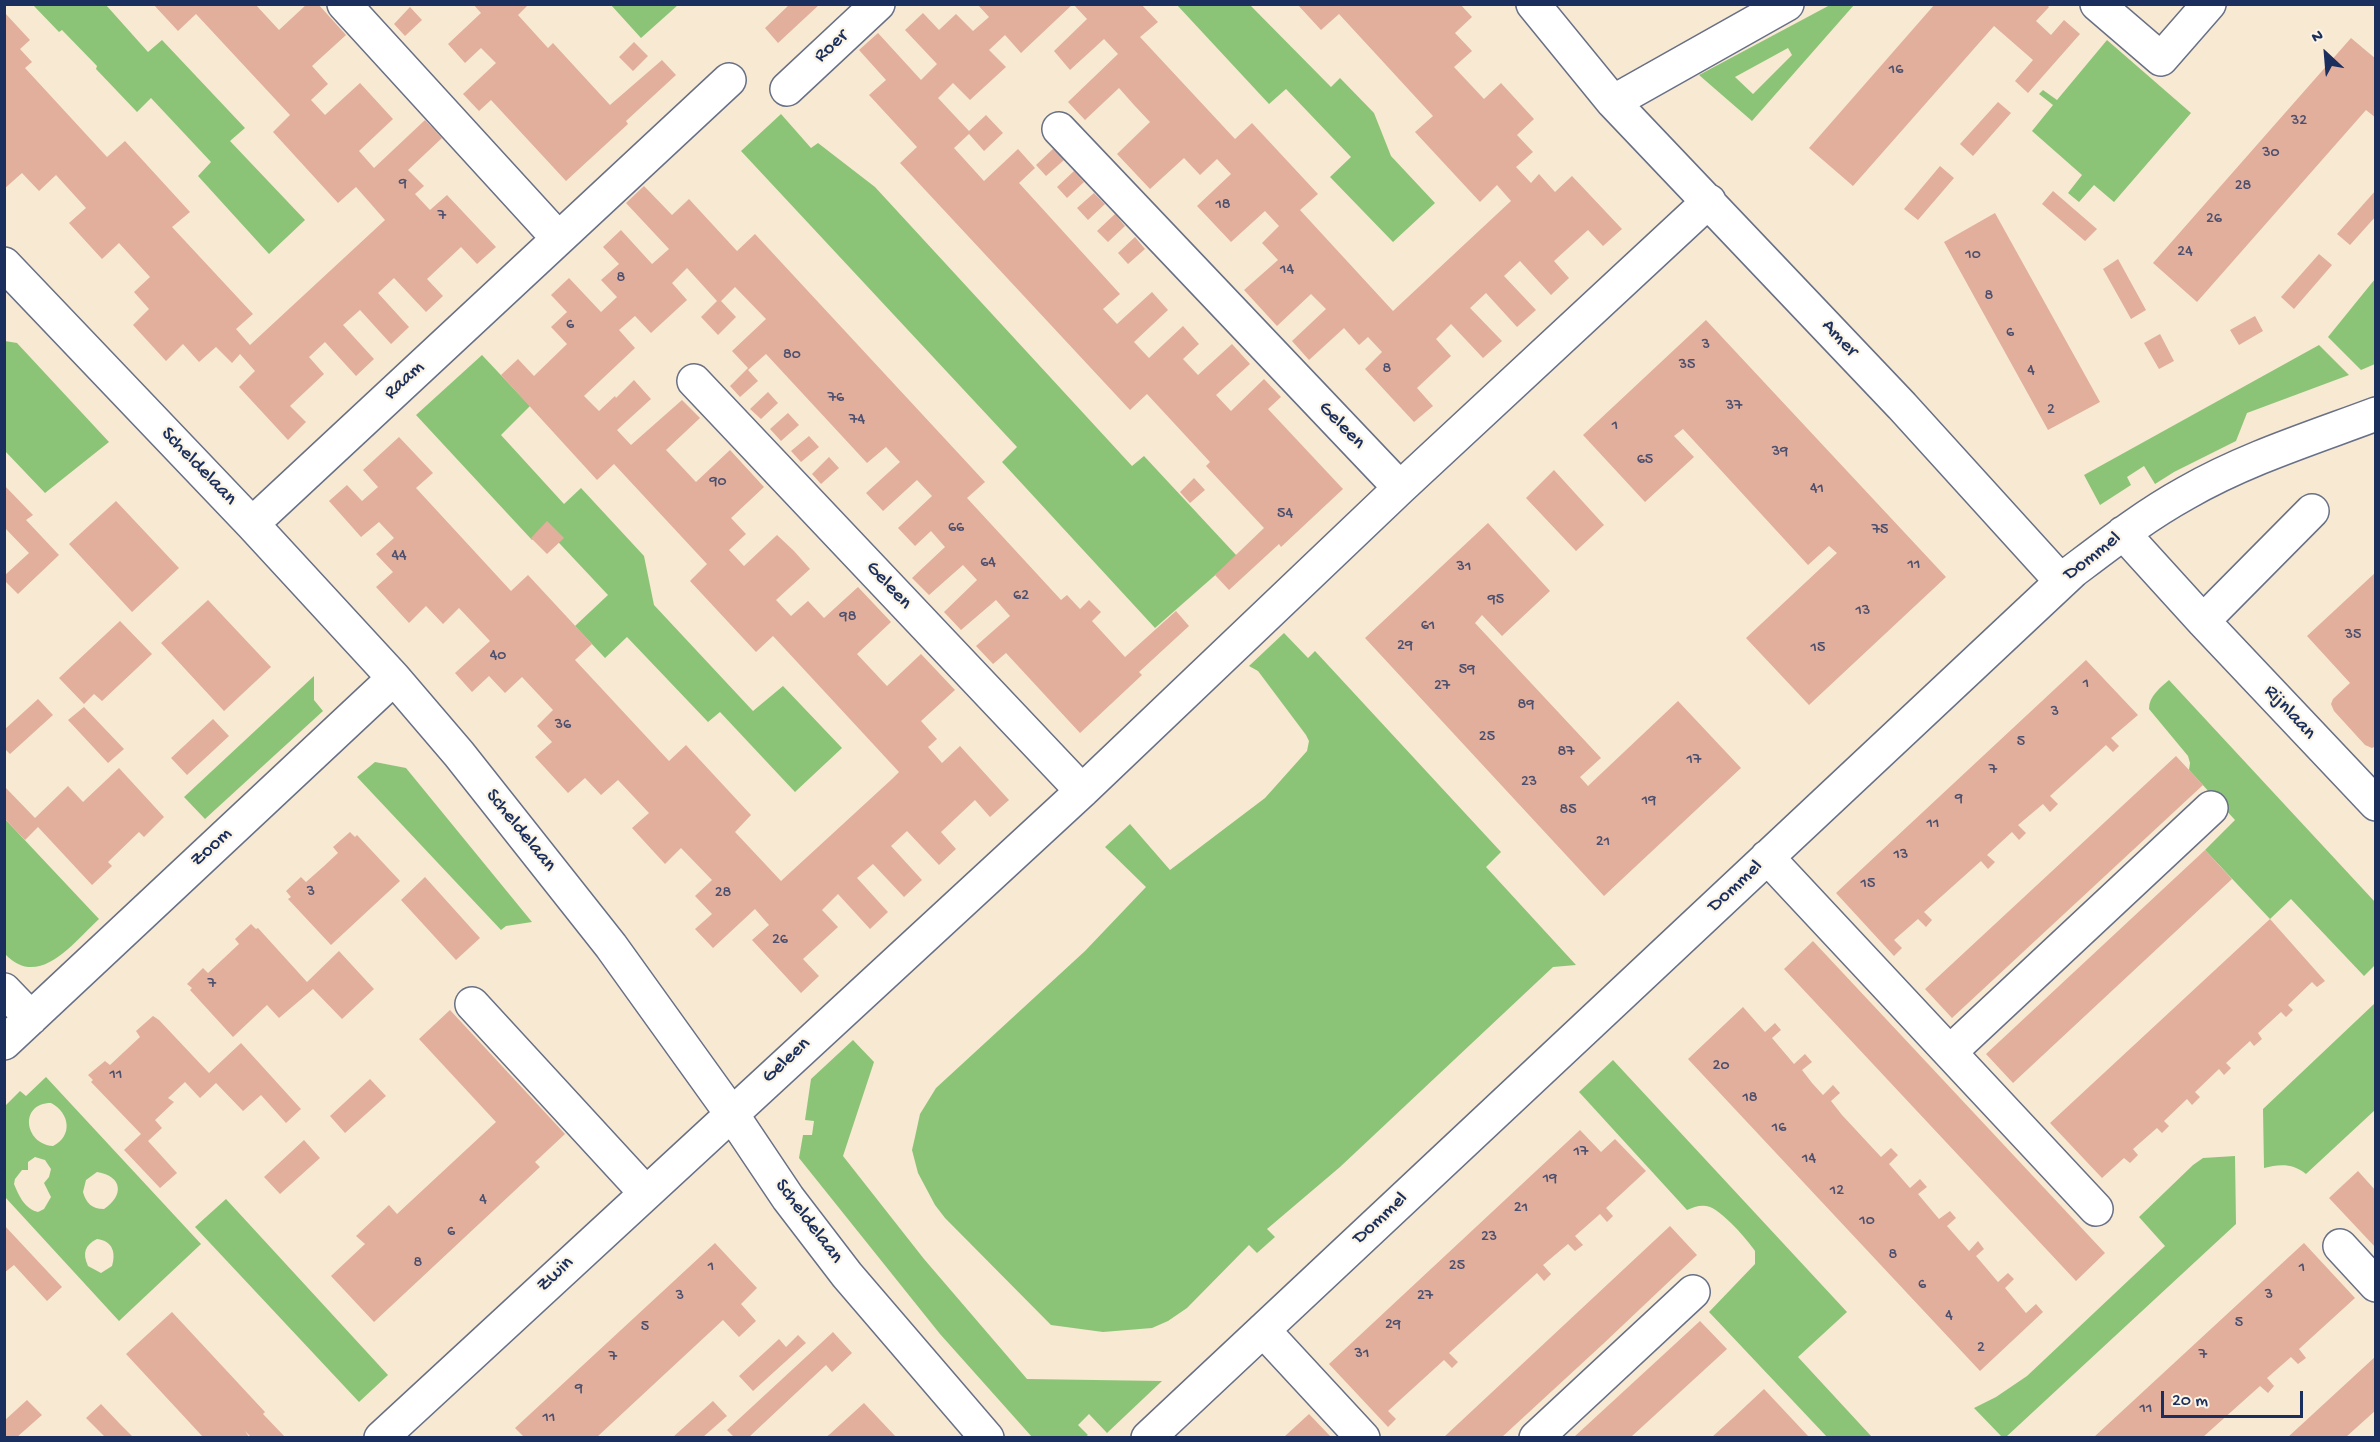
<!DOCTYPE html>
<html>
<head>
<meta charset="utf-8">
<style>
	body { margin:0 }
	#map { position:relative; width:2380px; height:1442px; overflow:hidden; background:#f8e9d2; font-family:"Gochi Hand",sans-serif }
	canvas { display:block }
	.frame { position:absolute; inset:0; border:6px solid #1b2f5e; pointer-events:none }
	.north { position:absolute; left:2296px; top:24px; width:60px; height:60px; -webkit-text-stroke:4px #fcf5e5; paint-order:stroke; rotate:334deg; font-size:16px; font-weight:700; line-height:24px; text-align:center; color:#1b2f5e }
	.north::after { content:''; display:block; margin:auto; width:21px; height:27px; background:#1b2f5e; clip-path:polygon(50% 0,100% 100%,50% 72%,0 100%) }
	.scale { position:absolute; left:2161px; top:1391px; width:142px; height:27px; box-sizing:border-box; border:3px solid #1b2f5e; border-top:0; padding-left:8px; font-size:18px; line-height:21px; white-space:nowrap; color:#1b2f5e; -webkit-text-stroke:4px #fcf5e5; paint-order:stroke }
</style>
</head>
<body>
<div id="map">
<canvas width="2380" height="1442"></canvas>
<div class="frame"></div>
<div class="north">N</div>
<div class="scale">20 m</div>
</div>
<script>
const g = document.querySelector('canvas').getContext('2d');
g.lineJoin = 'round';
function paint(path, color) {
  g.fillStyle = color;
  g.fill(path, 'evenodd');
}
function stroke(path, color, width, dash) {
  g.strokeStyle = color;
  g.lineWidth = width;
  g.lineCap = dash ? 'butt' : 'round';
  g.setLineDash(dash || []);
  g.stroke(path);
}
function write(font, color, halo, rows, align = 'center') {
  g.font = font + ' "Gochi Hand",sans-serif';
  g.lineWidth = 4.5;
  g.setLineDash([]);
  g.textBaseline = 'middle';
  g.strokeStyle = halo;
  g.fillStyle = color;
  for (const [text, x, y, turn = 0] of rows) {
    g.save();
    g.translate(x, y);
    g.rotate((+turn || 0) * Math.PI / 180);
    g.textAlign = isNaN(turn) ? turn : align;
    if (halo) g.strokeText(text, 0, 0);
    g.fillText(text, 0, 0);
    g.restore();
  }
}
paint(new Path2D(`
	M33 5H106L148 52 162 40 245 128 230 141 305 220 269 254 198 176 211 162 151 98 137 112 96 69 97 66 62 30 59 32Z
	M611 5H678L641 38Z
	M1177 5H1250L1331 87 1340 78 1374 113 1391 156 1435 203 1393 242 1330 177 1351 157 1286 89 1269 104Z
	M1830 5H1854L1752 121 1699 75ZM1788 48 1792 55 1753 94 1735 77Z
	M2107 40 2191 113 2114 202 2094 185 2079 202 2068 193 2082 175 2032 131 2053 105 2039 94 2043 90 2057 100Z
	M781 114 811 148 818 143 875 187 1132 466 1144 456 1237 556 1155 628 1002 462 1017 447 741 151Z
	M2375 279V364L2361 370 2328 337Z
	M5 341 17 343 109 442 45 493 5 451Z
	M2319 345 2349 375 2247 413 2236 441 2174 472 2155 484 2144 466 2127 477 2131 485 2100 505 2084 475Z
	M482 355 530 406 501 435 564 504 581 488 644 556 654 605 753 711 783 686 842 748 795 792 720 712 708 722 627 637 605 658 575 626 608 595 545 528 532 540 416 415Z
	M1284 633 1308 658 1315 651 1501 852 1486 867 1576 965 1553 967 1340 1167 1267 1229 1275 1237 1257 1253 1249 1245 1187 1308 1168 1321 1152 1328 1103 1332 1051 1325 945 1218 935 1205 918 1173 912 1150 915 1137 920 1114 936 1088 1085 951 1146 887 1105 847 1130 824 1170 870 1265 798 1307 751 1309 741 1306 735 1258 671 1249 666Z
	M314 676V700L323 711 205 819 184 797Z
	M2169 680 2375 902V965L2364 976 2291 899 2270 919 2205 850 2235 820 2189 770 2190 763 2188 756 2149 709C2149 696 2160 688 2169 680Z
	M375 762 406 768 532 922 506 926 501 930 357 777Z
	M4 818 99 919C73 943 39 990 5 954Z
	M2375 1003V1110L2306 1174C2293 1163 2279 1164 2264 1168L2263 1109Z
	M853 1040 874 1062 843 1156 924 1259 1027 1379 1162 1381 1107 1433 1089 1414 1078 1425 1088 1435 1085 1437H1032L940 1334 799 1158 803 1135H812L814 1121 805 1120 811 1079Z
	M1613 1060 1847 1312 1798 1357 1871 1436 1870 1437H1827L1709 1312 1755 1264V1251C1747 1239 1724 1213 1710 1207 1702 1204 1694 1207 1687 1210L1579 1092Z
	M46 1077 201 1244 119 1321 5 1197V1106L20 1091 26 1096ZM51 1103C70 1113 73 1136 53 1146 24 1144 19 1103 51 1103ZM35 1157 45 1160 51 1169 49 1177 44 1183 51 1197 44 1209 38 1212C25 1209 19 1196 14 1184L15 1179 22 1170H28V1162ZM97 1172C123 1176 124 1196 104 1209 92 1209 86 1203 83 1192L86 1180ZM97 1239C113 1241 116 1253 112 1266L101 1273 88 1266C82 1253 85 1245 97 1239Z
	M2235 1156 2236 1224 2006 1437H2002L1974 1408 1996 1397 2027 1376 2165 1246 2139 1217 2193 1165 2203 1158Z
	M226 1199 388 1375 359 1402 195 1227Z`), '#8cc477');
paint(new Path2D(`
	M153 4H255L279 30 307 4H318L346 35 312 66 328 84 311 100 325 115 360 83 393 119 359 151 374 168 425 120 442 138 408 170 424 186 415 194 430 210 447 195 496 247 477 264 461 247 427 279 443 296 426 312 394 278 378 293 409 327 391 344 360 310 343 325 374 359 356 376 325 342 309 357 324 374 290 406 306 422 288 440 239 387 255 371 240 354 232 363 216 347 199 362 183 344 166 361 133 325 149 309 134 292 150 277 119 243 102 259 69 223 86 208 56 175 39 191 22 173 4 189V12L30 40 20 49 32 62 25 68 107 157 125 141 190 212 172 227 253 314 236 329 250 345 385 220 356 187 338 203 273 132 290 115 196 14 178 31Z
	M473 4H529L518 15 548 48 553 43 610 105 662 60 676 75 626 121 628 124 566 181 491 100 479 111 463 94 496 63 481 48 465 63 448 44 481 13Z
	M790 4H820L778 43 765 28Z
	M977 4H1073L1021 53 1005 35 989 50 1006 67 970 100 953 83 938 98 969 131 986 115 1003 133 984 151 969 134 954 148 984 181 1018 149 1035 168 1019 183 1120 294 1103 309 1117 324 1152 292 1168 310 1134 342 1149 358 1183 326 1199 344 1183 359 1198 375 1232 344 1250 364 1216 395 1231 411 1264 379 1281 397 1268 409 1343 489 1281 547 1279 544 1229 590 1215 575 1264 528 1206 466 1210 462 1147 394 1130 410 900 163 917 147 869 95 886 80 859 50 878 33 921 80 937 64 905 30 923 13 939 30 956 14 973 31 989 17Z
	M1073 4H1141L1158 22 1140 37 1235 139 1252 123 1318 194 1300 210 1393 311 1511 201 1497 185 1480 202 1415 132 1433 116 1339 14 1321 30 1297 4H1460L1472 17 1455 33 1472 51 1454 67 1484 99 1501 83 1534 119 1517 135 1533 152 1516 167 1531 183 1539 174 1555 192 1572 176 1622 229 1603 246 1588 230 1554 261 1569 278 1551 295 1520 261 1504 276 1536 310 1517 327 1486 293 1470 308 1502 341 1483 358 1451 324 1436 339 1451 356 1417 388 1433 406 1414 422 1365 369 1382 352 1368 337 1359 345 1344 328 1309 360 1292 341 1326 309 1311 294 1277 326 1244 290 1278 260 1262 243 1279 226 1265 211 1231 242 1197 206 1231 174 1217 159 1200 175 1184 158 1150 189 1117 154 1150 122 1134 105 1119 88 1085 120 1068 102 1118 54 1104 39 1070 70 1054 51 1087 19Z
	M1935 4H2046L2049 7 2036 21 2051 35 2064 20 2080 34 2028 93 2015 81 2033 60 1994 26 1853 186 1809 148Z
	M410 7 422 20 405 36 394 24Z
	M2351 38 2376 59V118L2366 110 2197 302 2153 263Z
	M634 42 648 56 633 71 619 57Z
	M1998 102 2011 113 1973 156 1960 144Z
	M1054 148 1064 160 1046 176 1036 165Z
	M1940 166 1954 178 1918 220 1904 209Z
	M1074 171 1084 182 1067 198 1057 187Z
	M644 186 672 215 689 199 737 251 755 234 985 482 967 498 1061 600 1067 595 1080 609 1089 600 1101 612 1092 621 1125 657 1176 611 1189 626 1139 672 1142 675 1080 733 1006 653 993 664 976 646 1010 616 996 600 961 630 944 612 977 580 963 565 929 595 912 578 945 547 931 531 915 546 898 528 932 496 917 480 883 511 866 493 900 462 886 447 867 463 766 354 748 370 758 381 740 397 730 386 748 368 732 351 766 319 735 287 721 301 736 317 718 335 701 317 717 301 687 268 672 283 687 300 651 333 635 316 619 330 635 348 584 396 599 411 615 396 616 398 634 380 651 399 617 430 631 445 682 400 700 418 666 450 696 482 730 450 764 487 731 518 746 534 729 550 744 566 777 535 794 551 810 569 776 600 791 616 808 601 824 618 858 587 891 622 857 654 887 686 921 654 955 690 921 721 937 739 928 747 942 763 960 746 1009 800 990 817 975 800 941 832 956 849 939 865 907 831 891 846 922 880 904 897 873 864 857 878 888 912 870 929 838 894 822 910 838 927 803 959 819 976 801 993 752 940 769 925 755 909 713 948 695 929 712 914 695 896 712 880 681 848 665 864 632 828 649 813 618 780 601 795 585 778 568 793 535 757 552 742 537 726 553 710 522 677 505 693 489 676 472 692 455 673 490 641 459 608 443 624 426 606 409 623 376 587 393 572 376 554 394 538 379 522 361 537 329 501 347 485 362 501 378 487 363 470 399 437 433 473 416 488 511 591 528 575 592 644 575 660 669 761 686 745 751 815 735 832 781 881 892 779 899 772 773 636 756 652 690 581 707 564 614 464 597 480 501 375 518 359 534 376 567 344 551 327 567 312 551 295 569 278 601 312 617 297 601 280 619 264 603 247 621 230 652 264 669 249 626 203Z
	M2376 190V216L2350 245 2337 234Z
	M2053 191 2097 229 2085 241 2042 204Z
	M1094 193 1105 204 1088 220 1077 208Z
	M1995 213 2100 402 2048 430 1944 242Z
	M1115 214 1125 226 1108 242 1097 231Z
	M1135 237 1145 249 1128 264 1118 253Z
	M2319 254 2332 265 2294 309 2281 297Z
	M2118 259 2146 310 2131 319 2103 269Z
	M2255 316 2263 331 2239 345 2230 330Z
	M1706 320 1946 577 1809 705 1746 638 1837 553 1829 546 1808 565 1683 429 1674 436 1694 457 1645 502 1583 435Z
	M2160 334 2174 361 2159 369 2144 343Z
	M768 392 778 403 761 419 750 409Z
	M788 413 799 425 781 441 770 429Z
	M809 436 819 447 801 462 791 451Z
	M829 457 839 468 821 484 812 474Z
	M1554 470 1604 525 1576 551 1526 498Z
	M1194 478 1205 490 1190 503 1180 492Z
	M4 485 33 515 26 520 59 555 18 594 4 580V576L29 553 4 527Z
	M116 501 179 568 132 612 69 544Z
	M547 521 564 538 547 554 531 538Z
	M1488 523 1550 591 1502 636 1482 615 1475 623 1601 758 1580 777 1588 786 1678 701 1741 768 1604 896 1365 638Z
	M2376 572V746L2372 748 2365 745 2334 711 2331 704 2333 699 2350 683 2307 636Z
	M208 600 271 667 224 711 161 643Z
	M120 621 152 654 102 701 94 694 84 704 59 678Z
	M2086 660 2138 715 2111 738 2119 746 2113 752 2106 745 2050 796 2058 804 2050 812 2043 804 2018 825 2026 833 2019 840 2012 832 1987 855 1995 862 1988 869 1981 861 1924 912 1932 920 1926 927 1918 919 1894 940 1902 948 1894 956 1836 893Z
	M38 699 53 715 10 754 4 748V730Z
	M84 707 124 749 108 763 68 720Z
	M213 719 229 736 187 775 171 758Z
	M2176 756 2203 785 1952 1018 1925 989Z
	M119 768 164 817 144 837 139 832 108 862 112 866 92 885 38 827 25 840 4 818V786L35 818 68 786 83 802Z
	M350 832 355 837 357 835 400 881 331 945 288 899 291 897 286 891 301 877 306 882 323 867 338 853 333 847Z
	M2205 850 2232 879 2013 1083 1986 1054Z
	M425 877 480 938 456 960 401 900Z
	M2270 919 2325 981 2317 987 2312 982 2288 1005 2293 1010 2286 1017 2281 1012 2258 1033 2262 1039 2254 1046 2250 1041 2226 1063 2231 1068 2224 1075 2219 1069 2195 1092 2200 1097 2192 1105 2187 1099 2164 1121 2169 1126 2162 1133 2157 1128 2133 1149 2138 1155 2130 1163 2124 1158 2102 1178 2050 1123Z
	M251 924 256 929 258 928 307 982 339 951 374 989 342 1019 313 989 279 1018 267 1005 233 1037 190 990 192 988 187 984 203 968 208 973 239 944 235 939Z
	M1813 941 2105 1253 2076 1281 1784 969Z
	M1743 1007 1765 1032 1775 1023 1781 1030 1772 1038 1794 1064 1805 1054 1812 1062 1802 1070 1812 1083 1823 1095 1833 1085 1840 1093 1831 1101 1842 1115 1881 1157 1891 1148 1898 1155 1889 1164 1910 1188 1920 1179 1927 1187 1918 1194 1939 1219 1950 1211 1956 1218 1947 1226 1969 1251 1978 1241 1984 1249 1976 1256 1998 1282 2008 1273 2014 1279 2005 1288 2026 1313 2036 1304 2043 1312 1980 1371 1688 1059Z
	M450 1010 565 1134 535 1162 540 1167 374 1322 331 1276 365 1244 356 1236 389 1205 397 1214 496 1122 419 1039Z
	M153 1016 159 1020 209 1073 241 1043 301 1109 286 1123 261 1095 243 1111 216 1083 200 1098 185 1082 168 1098 174 1102 155 1120 162 1128 148 1141 177 1173 160 1188 124 1150 141 1134 91 1082 93 1080 88 1075 105 1061 110 1065 140 1037 136 1031Z
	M370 1079 386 1096 345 1133 330 1116Z
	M1580 1130 1601 1152 1615 1139 1646 1171 1606 1208 1613 1216 1607 1222 1600 1214 1575 1236 1583 1245 1575 1251 1568 1244 1543 1265 1551 1274 1544 1281 1537 1273 1449 1353 1458 1362 1452 1368 1444 1360 1388 1411 1396 1419 1388 1427 1329 1364Z
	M304 1140 320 1158 280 1194 264 1177Z
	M2358 1171 2376 1191V1248L2329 1198Z
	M4 1225 62 1287 47 1301 14 1265 4 1273Z
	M1670 1226 1697 1255 1603 1344 1502 1437H1444Z
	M715 1243 757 1288 741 1304 756 1321 739 1337 723 1320 597 1437H524L515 1428Z
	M2304 1243 2355 1298 2299 1349 2306 1358 2298 1364 2291 1357 2267 1378 2274 1386 2268 1393 2260 1386 2203 1437H2094Z
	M172 1312 265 1412 263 1414 285 1437H251L245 1431 249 1437H203L126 1354Z
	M1700 1321 1727 1349 1631 1437H1574Z
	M833 1332 852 1353 832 1372 826 1365 749 1437H734L727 1430Z
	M798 1335 806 1343 753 1391 739 1376 779 1339 786 1347Z
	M2376 1356V1410L2346 1437H2288Z
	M1764 1389 1809 1437H1712L1733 1418Z
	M27 1400 42 1415 17 1437H4V1421Z
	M713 1401 727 1416 703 1437H673Z
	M864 1403 896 1437H826L830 1434Z
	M101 1404 120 1424 133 1437H105L86 1418Z
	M1309 1414 1331 1437H1284Z`), '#e1af9c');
const minor = new Path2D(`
	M344 4 558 238
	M1533 4 1613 102 1902 406 2061 581
	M2097 4 2161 59 2209 4
	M787 89 878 4
	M1613 102 1787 4
	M1059 129 1400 488
	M4 264 252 524 394 678 459 754 611 946 731 1113 788 1198 847 1275 987 1438
	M694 381 1082 791
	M252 524 729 80
	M2123 533 2203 621 2376 804
	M2203 621 2312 511
	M1767 857 2096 1209
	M4 990 31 1018
	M472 1004 645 1192
	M4 1043 394 678
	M1950 1052 2211 808
	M2340 1246 2376 1285
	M1263 1330 1363 1438
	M381 1438 1082 791 1400 488 1709 201
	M1148 1438 2073 571C2110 543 2146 515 2186 493 2245 459 2312 438 2376 414
	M1536 1438 1693 1292`);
stroke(minor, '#687087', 36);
stroke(minor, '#fff', 33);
write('16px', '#4c4f6e', null, [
	["16",1896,71],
	["32",2299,122],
	["30",2271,154],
	["9",403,185],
	["28",2243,187],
	["18",1223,206],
	["7",442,217],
	["26",2214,220],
	["24",2185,253],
	["10",1973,256],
	["14",1287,271],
	["8",621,279],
	["8",1989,297],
	["6",570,326],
	["6",2010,334],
	["3",1706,346],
	["80",792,356],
	["35",1687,366],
	["8",1387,370],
	["4",2031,372],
	["76",836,399],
	["37",1734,407],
	["2",2051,411],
	["74",857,421],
	["1",1615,427],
	["39",1780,453],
	["65",1645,461],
	["90",718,483],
	["41",1817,490],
	["54",1285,515],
	["66",956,529],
	["75",1880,531],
	["44",399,557],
	["64",988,564],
	["11",1914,566],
	["31",1464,568],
	["62",1021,597],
	["95",1496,601],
	["13",1863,612],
	["98",848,618],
	["61",1428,627],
	["35",2353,636],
	["29",1405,647],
	["15",1818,649],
	["40",498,657],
	["59",1467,671],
	["1",2086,685],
	["27",1442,687],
	["89",1526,706],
	["3",2055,713],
	["36",563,726],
	["25",1487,738],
	["5",2021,743],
	["87",1566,753],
	["17",1694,761],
	["7",1993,771],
	["23",1529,783],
	["9",1959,800],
	["19",1649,802],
	["85",1568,811],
	["11",1933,825],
	["21",1603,843],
	["13",1901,856],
	["15",1868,885],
	["3",311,893],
	["28",723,894],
	["26",780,941],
	["7",212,985],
	["20",1721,1067],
	["11",116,1076],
	["18",1750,1099],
	["16",1779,1129],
	["17",1581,1153],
	["14",1809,1160],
	["19",1550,1180],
	["12",1837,1192],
	["4",483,1201],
	["21",1521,1209],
	["10",1867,1222],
	["6",451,1233],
	["23",1489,1238],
	["8",1893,1256],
	["8",418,1264],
	["25",1457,1267],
	["1",711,1268],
	["1",2302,1269],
	["6",1922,1286],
	["3",2269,1296],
	["3",680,1297],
	["27",1425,1297],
	["4",1949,1317],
	["5",2239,1324],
	["29",1393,1326],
	["5",645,1328],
	["2",1981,1349],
	["31",1362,1355],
	["7",2203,1356],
	["7",613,1358],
	["9",579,1390],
	["11",2146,1410],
	["11",549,1419]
]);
write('20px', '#1b2f5e', '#fcf5e5', [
	["Roer",832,47,-43],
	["Amer",1839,339,47],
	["Raam",405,381,-43],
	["Geleen",1341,426,46],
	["Scheldelaan",198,467,46],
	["Dommel",2093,557,-38],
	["Geleen",888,586,47],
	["Rijnlaan",2289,713,47],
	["Scheldelaan",520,831,51],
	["Zoom",212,848,-43],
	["Dommel",1736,887,-43],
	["Geleen",787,1061,-43],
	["Dommel",1381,1219,-43],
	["Scheldelaan",808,1222,53],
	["Zwin",556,1275,-43]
]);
</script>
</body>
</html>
